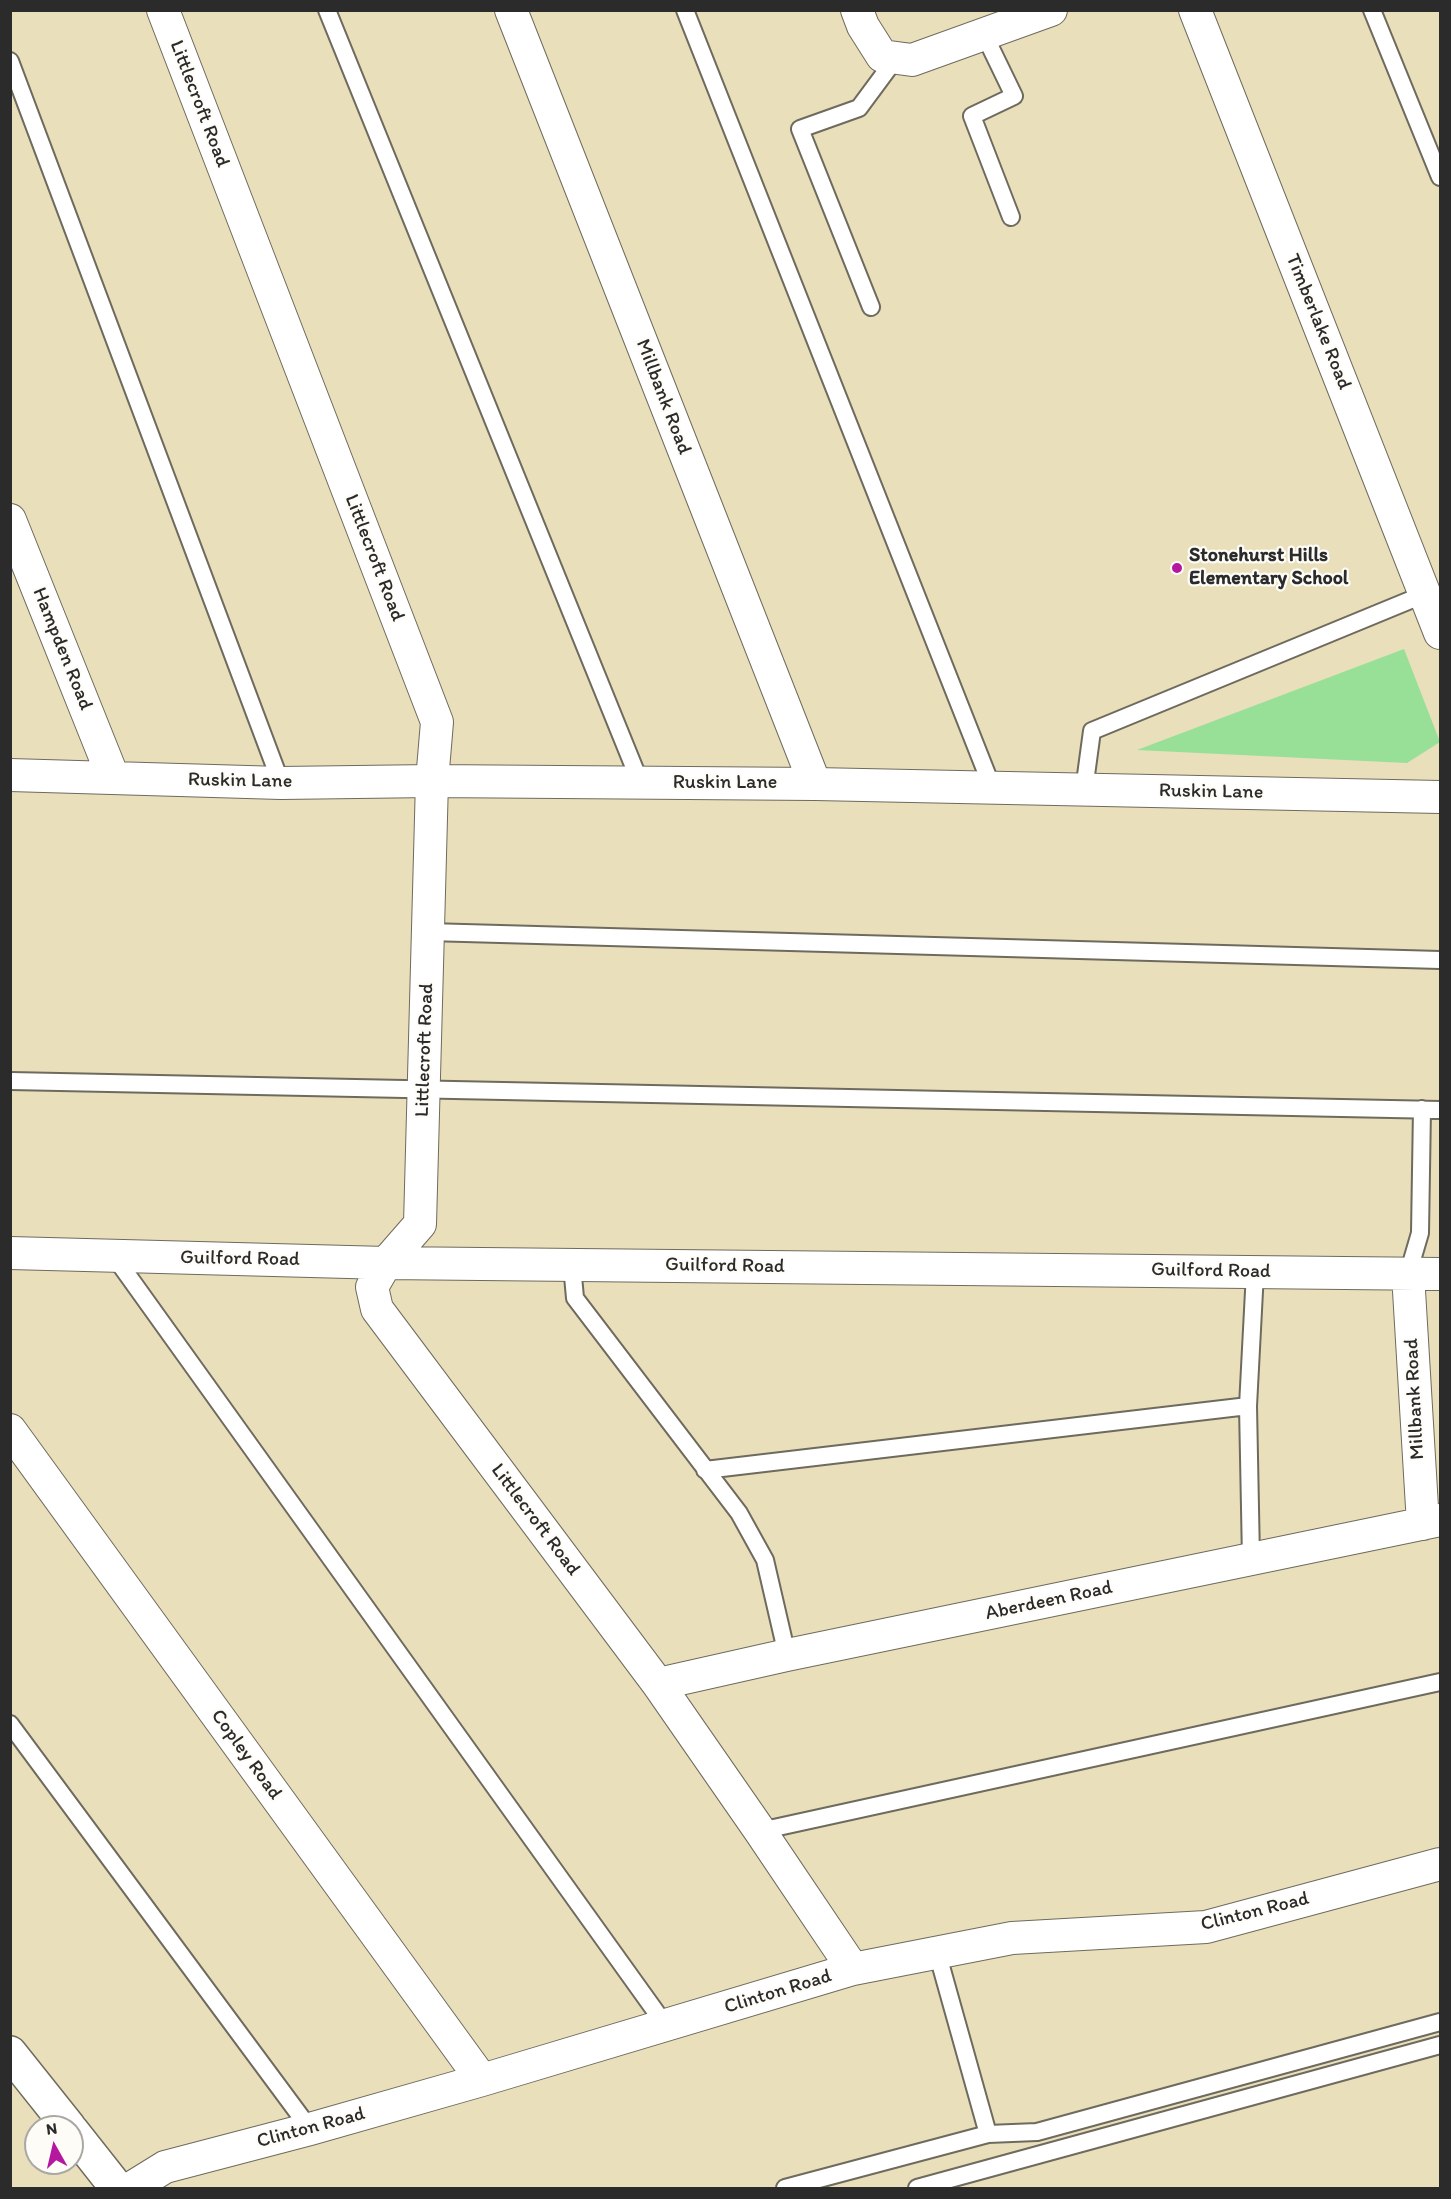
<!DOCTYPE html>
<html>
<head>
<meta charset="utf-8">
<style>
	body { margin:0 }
	#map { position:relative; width:1451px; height:2199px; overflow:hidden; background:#e9dfbb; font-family:Itim,sans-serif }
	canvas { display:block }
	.frame { position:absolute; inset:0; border:12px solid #2b2b2b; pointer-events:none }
	.north { position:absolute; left:24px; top:2115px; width:60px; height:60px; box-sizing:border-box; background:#fdfcf7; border:2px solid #a9a8a5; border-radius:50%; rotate:352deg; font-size:16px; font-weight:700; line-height:24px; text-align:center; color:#2b2b2b }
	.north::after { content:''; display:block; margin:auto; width:21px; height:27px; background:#b5179e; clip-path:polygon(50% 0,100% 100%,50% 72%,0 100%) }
</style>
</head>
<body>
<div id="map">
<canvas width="1451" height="2199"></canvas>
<div class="frame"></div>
<div class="north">N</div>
</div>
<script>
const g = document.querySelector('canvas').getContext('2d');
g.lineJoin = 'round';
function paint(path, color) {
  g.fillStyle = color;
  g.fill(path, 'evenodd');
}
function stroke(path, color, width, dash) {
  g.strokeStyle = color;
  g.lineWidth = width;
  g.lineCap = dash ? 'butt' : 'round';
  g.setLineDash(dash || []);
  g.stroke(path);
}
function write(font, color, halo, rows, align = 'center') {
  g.font = font + ' Itim,sans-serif';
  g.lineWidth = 4.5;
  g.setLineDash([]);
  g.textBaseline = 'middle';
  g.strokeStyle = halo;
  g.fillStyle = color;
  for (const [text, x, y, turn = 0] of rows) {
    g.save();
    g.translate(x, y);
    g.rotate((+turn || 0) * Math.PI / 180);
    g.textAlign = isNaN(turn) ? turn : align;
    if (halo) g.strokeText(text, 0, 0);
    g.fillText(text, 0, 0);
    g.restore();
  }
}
paint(new Path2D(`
	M1404 649 1440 742 1407 763 1137 750Z`), '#98df98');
const service = new Path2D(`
	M327 10 640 782
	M685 10 992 787
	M1372 10 1440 177
	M984 34 1014 96 972 116 1011 217
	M10 61 281 783
	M871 307 800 129 859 108 896 58
	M1084 790 1092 731 1425 594
	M428 932 1440 960
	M10 1081 1440 1110
	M114 1256 666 2026
	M572 1265 575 1298 739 1513 765 1560 787 1655
	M1408 1274 1420 1233 1422 1109
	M705 1470 1248 1406
	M1251 1559 1248 1406 1255 1272
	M10 1724 310 2129
	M760 1831 1440 1682
	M937 1952 988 2134
	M785 2188 988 2134 1037 2132 1440 2022
	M917 2188 1440 2045`);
const minor = new Path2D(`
	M163 10 437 722 432 781 420 1224 386 1263 372 1287 377 1309 658 1684 760 1831 853 1969
	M511 10 815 784
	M857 10 863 26 882 56 912 60 1051 10
	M1195 10 1440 633
	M10 520 113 777
	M10 775 281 783 432 781 815 784 1440 797
	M10 1253 386 1263 1440 1274
	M1408 1274 1423 1524
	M10 1430 482 2080
	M658 1684 787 1655 1440 1520
	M131 2188 165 2167 310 2129 482 2080 853 1969 1012 1938 1206 1927 1440 1864`);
const tertiary = new Path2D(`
	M10 2053 69 2127
	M72 2131 117 2188`);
stroke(service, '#6e6a5d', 20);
stroke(minor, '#6e6a5d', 34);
stroke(tertiary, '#6e6a5d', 36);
stroke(service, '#fff', 16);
stroke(minor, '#fff', 32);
stroke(tertiary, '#fff', 33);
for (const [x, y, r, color] of [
	[1177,568,6,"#b5179e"]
]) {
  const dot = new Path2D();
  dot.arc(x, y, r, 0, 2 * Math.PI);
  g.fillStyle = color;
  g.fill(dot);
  stroke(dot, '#fdfcf7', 2);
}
write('20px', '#2b2b2b', '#fdfcf7', [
	["Littlecroft Road",199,104,69],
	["Timberlake Road",1318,322,68],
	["Millbank Road",663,397,69],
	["Littlecroft Road",374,558,69],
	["Hampden Road",62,649,68],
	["Ruskin Lane",240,781,1],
	["Ruskin Lane",725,783],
	["Ruskin Lane",1211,792,1],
	["Littlecroft Road",425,1050,-88],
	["Guilford Road",240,1259,1],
	["Guilford Road",725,1266,1],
	["Guilford Road",1211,1271,1],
	["Millbank Road",1415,1399,-93],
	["Littlecroft Road",535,1520,53],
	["Aberdeen Road",1049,1601,-12],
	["Copley Road",246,1755,54],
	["Clinton Road",1255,1912,-14],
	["Clinton Road",778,1992,-17],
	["Clinton Road",311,2128,-15]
]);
write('bold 20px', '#2b2b2b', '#fdfcf7', [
	["Stonehurst Hills",1189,556],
	["Elementary School",1189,579]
], 'left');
</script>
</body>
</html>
